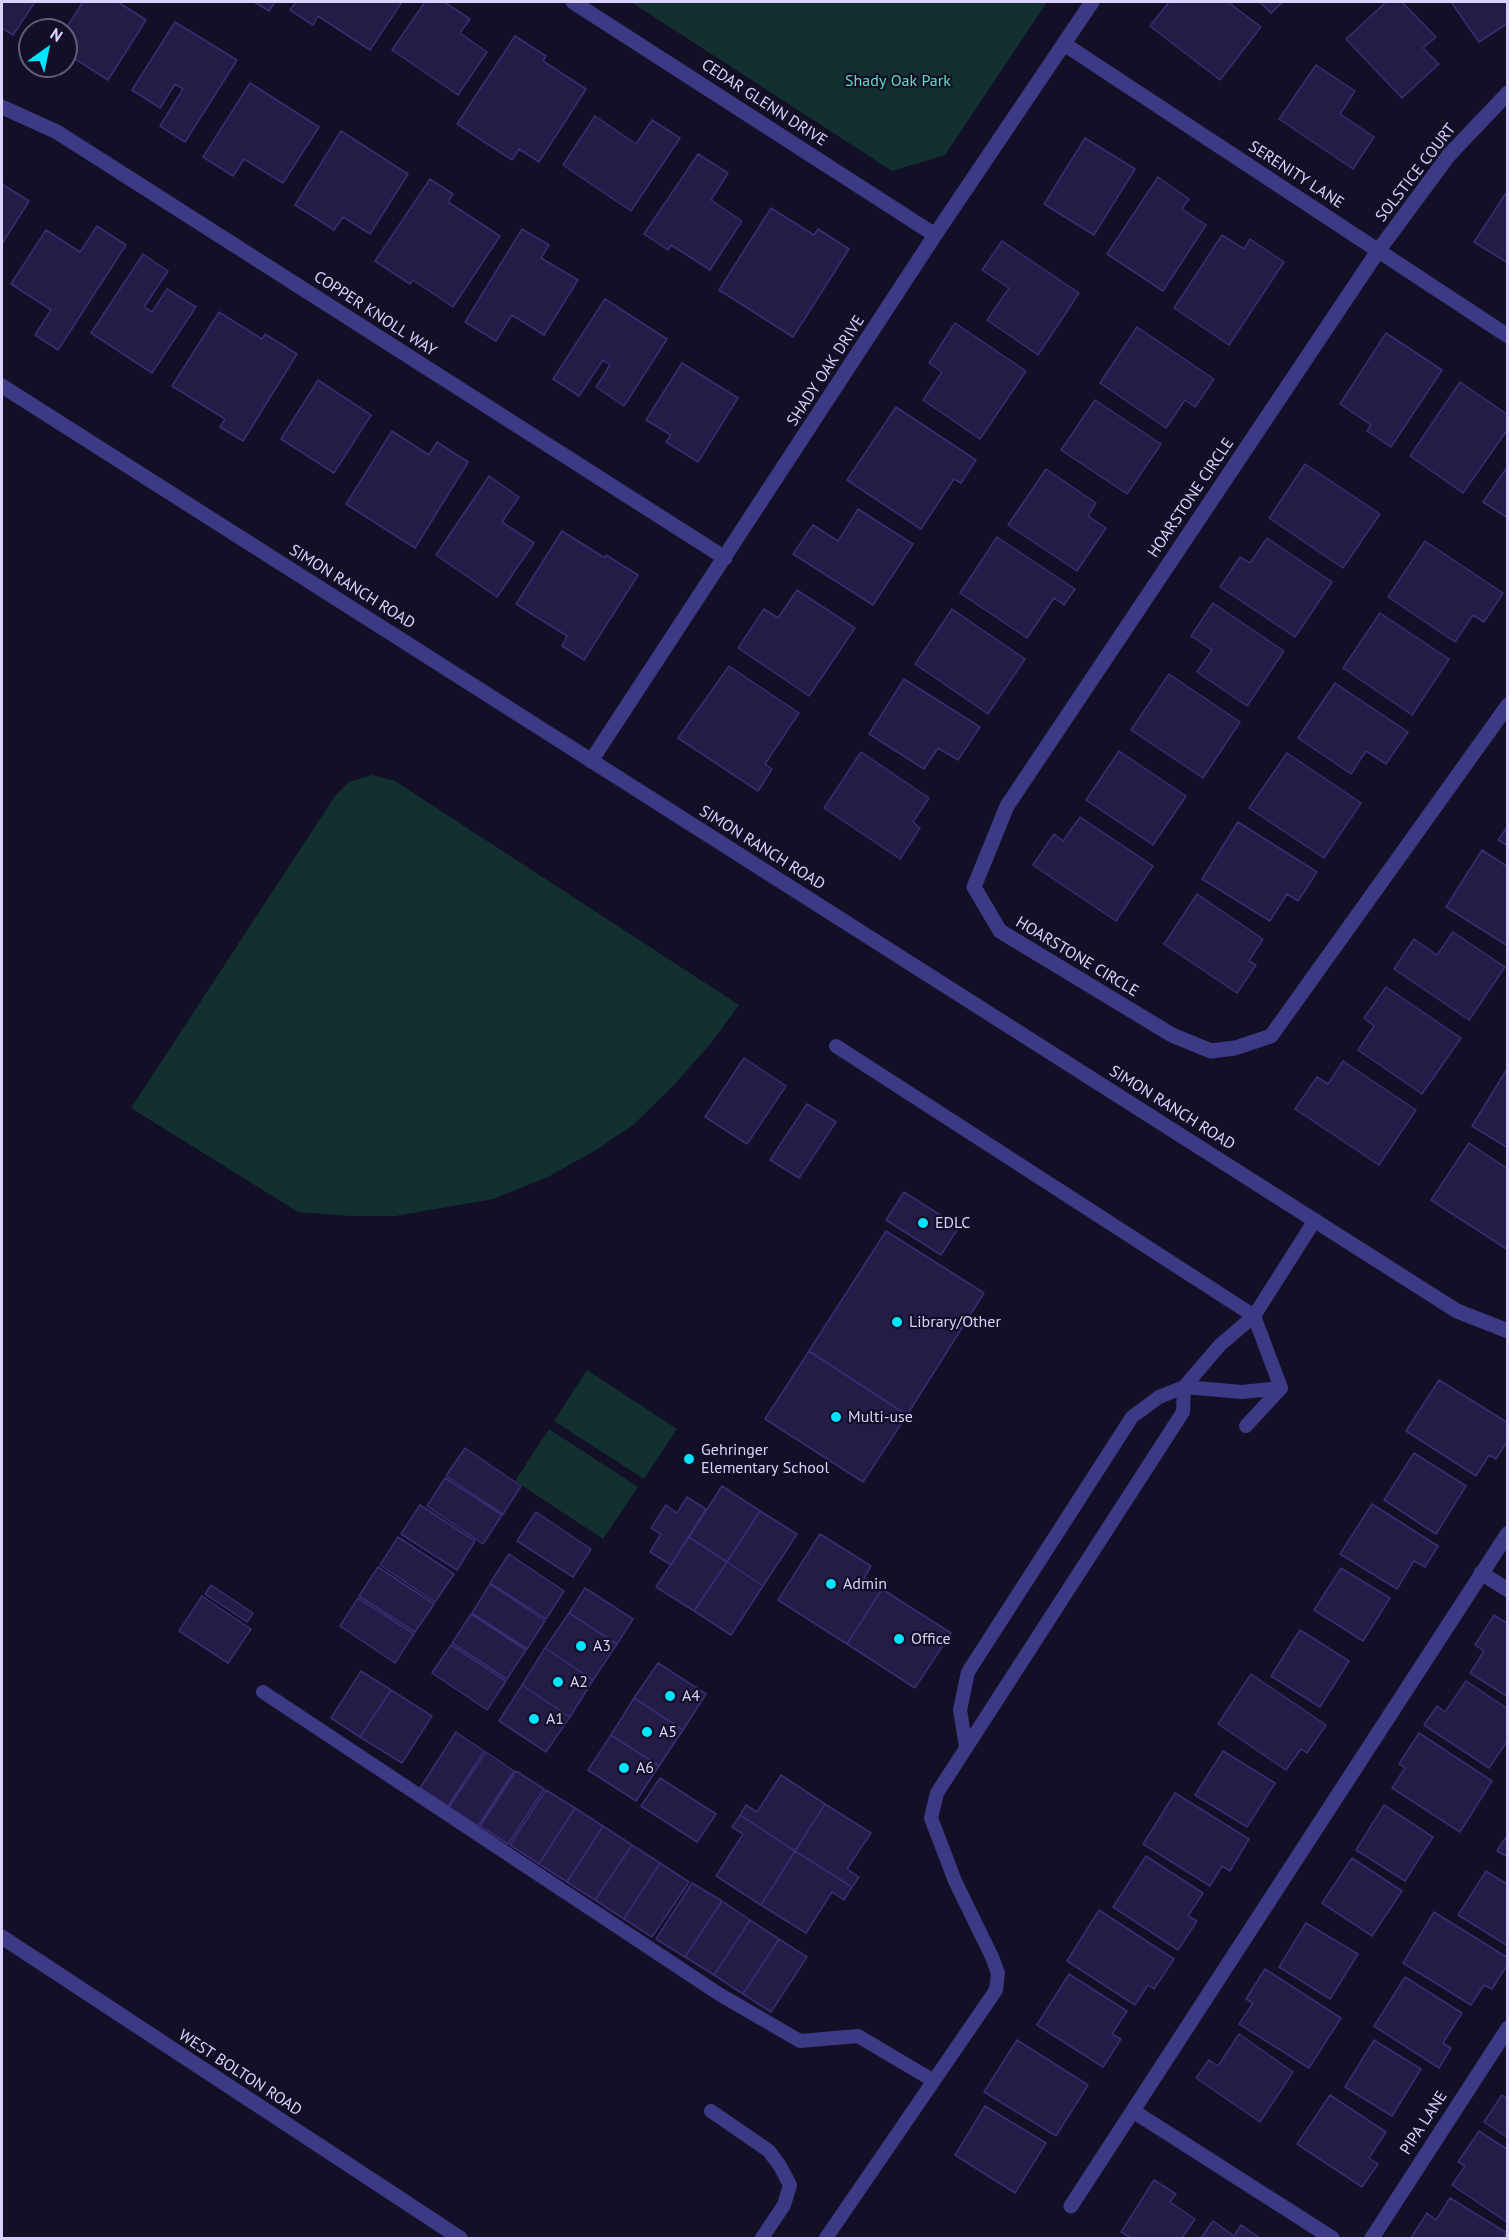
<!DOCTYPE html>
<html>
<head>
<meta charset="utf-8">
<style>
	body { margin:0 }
	#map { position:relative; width:1509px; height:2240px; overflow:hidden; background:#130f26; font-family:"PT Sans",sans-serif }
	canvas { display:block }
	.frame { position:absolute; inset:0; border:3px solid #d9d4ff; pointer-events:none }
	.north { position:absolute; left:18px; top:18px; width:60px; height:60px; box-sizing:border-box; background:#130f26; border:2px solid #625e7d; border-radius:50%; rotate:33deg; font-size:16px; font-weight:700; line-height:24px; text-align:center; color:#d9d4ff }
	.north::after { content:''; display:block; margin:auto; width:21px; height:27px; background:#00e5ff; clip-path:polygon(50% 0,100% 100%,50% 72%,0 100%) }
</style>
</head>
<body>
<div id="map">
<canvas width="1509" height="2240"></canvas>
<div class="frame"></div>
<div class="north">N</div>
</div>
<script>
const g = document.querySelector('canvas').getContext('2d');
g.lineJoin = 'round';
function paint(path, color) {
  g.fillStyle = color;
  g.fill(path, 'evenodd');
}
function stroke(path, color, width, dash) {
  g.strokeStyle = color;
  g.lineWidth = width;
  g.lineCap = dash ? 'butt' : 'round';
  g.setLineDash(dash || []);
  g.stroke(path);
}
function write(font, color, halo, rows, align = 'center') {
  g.font = font + ' "PT Sans",sans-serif';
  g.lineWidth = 4.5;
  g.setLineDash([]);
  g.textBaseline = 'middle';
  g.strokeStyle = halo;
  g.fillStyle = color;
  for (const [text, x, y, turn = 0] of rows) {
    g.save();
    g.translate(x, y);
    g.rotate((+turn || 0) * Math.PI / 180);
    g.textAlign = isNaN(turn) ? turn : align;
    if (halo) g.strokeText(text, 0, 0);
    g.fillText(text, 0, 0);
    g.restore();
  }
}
paint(new Path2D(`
	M631 2H1047L945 155 892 171Z
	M372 775 395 781 739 1005 712 1042 675 1084 633 1125 596 1150 548 1177 493 1199 442 1208 395 1216H351L298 1212 131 1108 335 796 349 782Z
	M587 1370 677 1429 644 1479 554 1421Z
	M549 1429 638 1487 603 1539 515 1481Z`), '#12302f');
const building = new Path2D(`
	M2 2H35L13 35 2 28Z
	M83 2H118L146 20 108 80 66 53 65 30Z
	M254 2H275L269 11Z
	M296 2H402L370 50 318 16 313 25 290 10Z
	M425 2H444L470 19 460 33 487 52 458 95 392 50Z
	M1169 2H1228L1261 27 1220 80 1150 26Z
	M1260 2H1283L1271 13Z
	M1386 2H1402L1436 37 1423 48 1439 64 1402 98 1346 39Z
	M1451 2H1508V23L1479 42Z
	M175 22 237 60 185 142 160 126 183 89 175 84 160 108 132 90Z
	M515 36 546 56 543 61 586 89 539 162 519 149 512 160 457 124Z
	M1316 65 1355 91 1340 114 1374 137 1353 169 1279 119Z
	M250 83 319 127 283 183 244 159 233 176 203 157Z
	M595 116 636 144 652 120 680 138 631 211 563 165Z
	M341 131 408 174 370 234 343 217 334 230 295 205Z
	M1085 138 1135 169 1094 235 1044 204Z
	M698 154 728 173 711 200 742 221 710 270 671 245 668 250 644 234Z
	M1158 177 1189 199 1182 209 1206 225 1163 291 1107 254Z
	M430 179 453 194 448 202 500 236 453 307 413 280 410 284 375 261Z
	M2 184 29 201 2 244Z
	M1508 190V263L1474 242Z
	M771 208 814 235 818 229 849 249 793 337 719 290Z
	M97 226 126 245 58 350 35 335 51 310 11 284 46 230 80 252Z
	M522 229 549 245 541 258 578 280 544 335 512 315 496 341 465 322Z
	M1222 235 1244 249 1250 239 1284 262 1229 345 1174 308Z
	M1002 241 1079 293 1038 355 987 320 1009 288 982 270Z
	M143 254 168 271 144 307 152 312 167 289 196 307 152 373 91 333Z
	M605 299 667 339 624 406 596 387 610 365 603 360 579 396 553 379Z
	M219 312 262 339 265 334 297 354 243 441 220 427 225 419 172 386Z
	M955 323 1026 371 980 439 923 400 942 372 929 363Z
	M1137 327 1214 379 1195 407 1185 400 1166 428 1100 383Z
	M1386 333 1442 370 1391 447 1367 431 1371 425 1340 404Z
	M682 363 738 398 698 462 666 442 671 435 646 420Z
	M318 380 371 415 334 473 281 439Z
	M1460 382 1508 415V429L1463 493 1410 456Z
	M1095 400 1161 444 1127 494 1061 450Z
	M896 407 976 460 961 483 954 479 921 529 847 480Z
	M392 431 429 455 437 442 468 462 415 548 346 504Z
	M1305 464 1380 514 1343 568 1269 518Z
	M1508 466V518L1483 502Z
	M1046 469 1096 503 1088 516 1106 528 1077 571 1008 525Z
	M489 476 519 497 502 522 534 543 497 597 436 555Z
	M858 509 913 544 873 605 793 554 813 525 838 541Z
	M562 531 605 558 606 555 638 575 584 660 562 646 567 636 516 604Z
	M997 537 1075 589 1064 605 1054 598 1027 638 960 593Z
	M1267 538 1332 582 1295 637 1220 587 1240 557 1250 563Z
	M1425 541 1503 593 1484 622 1473 615 1455 642 1388 597Z
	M797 590 855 628 809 696 738 648 764 609 778 618Z
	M1213 603 1284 651 1247 706 1197 672 1212 650 1191 636Z
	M952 609 1025 659 988 714 915 664Z
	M1380 613 1449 659 1412 715 1343 668Z
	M729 666 799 713 765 764 772 769 758 791 678 738Z
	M1169 674 1240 722 1203 778 1131 730Z
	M904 679 980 727 958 760 938 748 924 769 869 734Z
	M1335 683 1408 732 1386 764 1366 751 1351 774 1298 738Z
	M1119 751 1186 796 1153 845 1086 800Z
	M861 752 929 798 913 822 920 828 900 859 824 808Z
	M1287 753 1361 803 1324 858 1249 808Z
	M1080 817 1153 866 1116 921 1033 865 1054 834 1063 841Z
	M1238 822 1317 872 1298 901 1287 894 1270 921 1202 879Z
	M1508 826V846L1498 840Z
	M1482 850 1508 867V946L1446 907Z
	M1197 894 1263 939 1249 961 1256 965 1237 993 1164 944Z
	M1453 932 1505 967 1469 1020 1394 969 1414 939 1437 955Z
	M1386 987 1461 1038 1422 1094 1358 1050 1374 1026 1364 1018Z
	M744 1058 786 1086 747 1144 705 1117Z
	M1343 1061 1416 1110 1379 1165 1295 1109 1317 1077 1328 1084Z
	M1507 1069 1508 1070V1148L1472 1126Z
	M807 1104 836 1122 799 1178 770 1160Z
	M1469 1143 1508 1169V1250L1431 1200Z
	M904 1192 959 1227 941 1255 886 1220Z
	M886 1231 984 1293 907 1415 809 1351Z
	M809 1351 907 1415 863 1482 765 1419Z
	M1439 1380 1508 1423V1440L1496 1459 1489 1455 1476 1476 1406 1431Z
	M465 1448 521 1486 503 1514 446 1476Z
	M1414 1453 1466 1486 1436 1534 1384 1500Z
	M445 1478 502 1515 483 1544 427 1506Z
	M722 1486 760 1511 727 1562 689 1537Z
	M687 1497 706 1509 671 1565 650 1552 661 1534 651 1528 666 1505 677 1513Z
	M1372 1504 1438 1546 1425 1567 1414 1561 1397 1589 1340 1554Z
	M420 1505 475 1541 457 1570 401 1534Z
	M760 1511 797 1534 763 1586 727 1562Z
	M536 1512 591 1549 573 1577 517 1541Z
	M820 1534 871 1566 864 1578 882 1589 847 1644 778 1600Z
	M398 1537 454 1574 435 1602 380 1565Z
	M689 1537 727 1562 694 1611 656 1587Z
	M509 1554 564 1591 546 1619 490 1583Z
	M727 1562 763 1586 731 1635 694 1611Z
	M378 1567 434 1604 415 1632 359 1596Z
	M1341 1568 1390 1598 1363 1641 1314 1610Z
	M490 1584 545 1621 527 1649 472 1613Z
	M211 1585 253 1613 247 1622 205 1594Z
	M585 1588 633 1619 617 1644 569 1613Z
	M882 1589 951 1633 915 1688 847 1644Z
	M202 1596 251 1629 228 1663 179 1631Z
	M358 1598 414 1634 395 1663 340 1626Z
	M569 1613 617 1644 593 1680 545 1648Z
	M471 1614 526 1650 507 1679 452 1643Z
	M1494 1615 1508 1624V1697L1470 1673 1484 1651 1475 1645Z
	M1300 1630 1349 1661 1320 1707 1271 1676Z
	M451 1645 506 1681 487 1710 432 1673Z
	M545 1648 593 1680 570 1717 522 1685Z
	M658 1663 706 1694 683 1730 634 1698Z
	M361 1671 391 1690 360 1737 331 1718Z
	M1251 1674 1326 1725 1307 1753 1301 1749 1286 1770 1218 1724Z
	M1466 1681 1508 1709V1740L1489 1768 1424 1725 1437 1706 1445 1712Z
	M522 1685 570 1717 546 1752 499 1721Z
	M391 1690 432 1716 402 1763 360 1737Z
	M634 1698 683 1730 659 1766 611 1735Z
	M456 1732 484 1751 448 1806 420 1788Z
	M1419 1733 1492 1781 1460 1832 1392 1788 1405 1768 1399 1764Z
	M611 1735 659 1766 636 1801 588 1770Z
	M1223 1751 1275 1783 1247 1827 1195 1795Z
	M486 1752 514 1771 478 1826 449 1807Z
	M516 1771 544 1789 508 1844 480 1826Z
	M781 1775 825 1804 795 1851 740 1815 746 1805 757 1812Z
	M660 1778 716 1814 697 1842 641 1806Z
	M546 1790 575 1808 539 1864 510 1845Z
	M1175 1793 1249 1839 1230 1871 1222 1866 1210 1886 1143 1844Z
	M825 1804 871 1833 847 1869 859 1877 852 1887 795 1851Z
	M1384 1805 1433 1837 1405 1881 1356 1850Z
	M575 1808 603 1826 567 1882 539 1864Z
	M740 1815 795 1851 761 1905 716 1876 743 1834 732 1827Z
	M603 1826 632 1845 595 1900 567 1882Z
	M1508 1834V1857L1497 1851Z
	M632 1845 660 1863 624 1919 595 1900Z
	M795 1851 852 1887 844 1900 832 1892 806 1933 761 1905Z
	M1146 1856 1203 1893 1188 1916 1197 1921 1178 1950 1113 1907Z
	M1352 1858 1402 1891 1372 1936 1322 1903Z
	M660 1863 689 1882 652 1937 624 1919Z
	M1486 1871 1508 1885V1946L1458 1915Z
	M692 1883 722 1901 685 1957 656 1939Z
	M722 1901 750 1920 714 1975 685 1957Z
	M1099 1910 1174 1959 1154 1989 1148 1985 1135 2005 1067 1961Z
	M1434 1912 1508 1958V1964L1492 1989 1484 1985 1471 2005 1403 1963Z
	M750 1920 779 1939 743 1994 714 1975Z
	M1306 1923 1358 1954 1330 1999 1279 1967Z
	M779 1939 807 1957 771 2012 743 1994Z
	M1265 1969 1341 2018 1309 2068 1239 2024 1253 2003 1246 1999Z
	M1069 1974 1127 2011 1112 2034 1121 2039 1103 2067 1037 2025Z
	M1405 1977 1462 2013 1443 2043 1451 2048 1439 2068 1374 2026Z
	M1239 2034 1293 2072 1260 2122 1196 2078 1209 2060 1218 2066Z
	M1017 2040 1088 2085 1056 2136 984 2092Z
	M1374 2040 1421 2069 1392 2116 1345 2087Z
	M1330 2095 1386 2132 1369 2158 1378 2164 1362 2187 1297 2144Z
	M1502 2095 1508 2099V2138L1484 2122Z
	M985 2106 1046 2143 1015 2193 955 2155Z
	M1479 2131 1508 2150V2223L1452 2185 1465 2166 1458 2162Z
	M1154 2180 1176 2194 1170 2202 1195 2219 1182 2238H1131L1121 2232Z
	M1450 2198 1507 2233 1503 2238H1411L1427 2213 1436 2220Z
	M1213 2221 1234 2236 1241 2225 1260 2238H1201Z`);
paint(building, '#241b47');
stroke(building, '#3b2d73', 1.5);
stroke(new Path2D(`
	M836 1046 1254 1316 1281 1388
	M1246 1426 1281 1388
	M263 1692 719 1994 800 2041 858 2036 934 2081
	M966 1747 960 1710 968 1672 1132 1417 1159 1397 1184 1387 1242 1392 1281 1388
	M711 2111 769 2151 780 2166 790 2185 784 2205 762 2238
	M826 2238 996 1990 998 1973 992 1957 955 1881 931 1818 937 1793 1183 1412 1184 1387 1220 1345 1254 1316 1315 1220`), '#3d3a85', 14);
stroke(new Path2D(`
	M573 2 935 235
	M1064 44 1508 336
	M1508 93 1449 155 1378 251 1007 806 974 887 1000 931 1172 1035 1211 1051 1235 1048 1271 1036 1508 705
	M2 107 57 132 725 558
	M591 761 935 235 1092 2
	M1481 1573 1508 1590
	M2 1937 460 2238
	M1133 2111 1332 2238
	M1071 2206 1508 1533
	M1372 2238 1508 2028`), '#3d3a85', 15);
stroke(new Path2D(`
	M2 386 1457 1311 1508 1331`), '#3d3a85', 15);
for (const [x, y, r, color] of [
	[923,1223,6,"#00e5ff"],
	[897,1322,6,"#00e5ff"],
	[836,1417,6,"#00e5ff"],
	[689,1459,6,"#00e5ff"],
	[831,1584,6,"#00e5ff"],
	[899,1639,6,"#00e5ff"],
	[581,1646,6,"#00e5ff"],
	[558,1682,6,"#00e5ff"],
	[670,1696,6,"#00e5ff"],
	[534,1719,6,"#00e5ff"],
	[647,1732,6,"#00e5ff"],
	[624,1768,6,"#00e5ff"]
]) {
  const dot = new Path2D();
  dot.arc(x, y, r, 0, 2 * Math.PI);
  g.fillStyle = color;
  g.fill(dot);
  stroke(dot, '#130f26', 2);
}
write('16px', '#5fe0c0', '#130f26', [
	["Shady Oak Park",898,81]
]);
write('16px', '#d9d4ff', '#130f26', [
	["CEDAR GLENN DRIVE",764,103,33],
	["SOLSTICE COURT",1416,173,-52],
	["SERENITY LANE",1296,175,33],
	["COPPER KNOLL WAY",375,314,33],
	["SHADY OAK DRIVE",826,371,-57],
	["HOARSTONE CIRCLE",1191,498,-56],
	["SIMON RANCH ROAD",352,587,32],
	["SIMON RANCH ROAD",762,848,32],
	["HOARSTONE CIRCLE",1077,957,31],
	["SIMON RANCH ROAD",1172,1108,32],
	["WEST BOLTON ROAD",240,2073,33],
	["PIPA LANE",1424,2123,-57]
]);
write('16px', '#d9d4ff', '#130f26', [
	["EDLC",935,1223],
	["Library/Other",909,1322],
	["Multi-use",848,1417],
	["Gehringer",701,1450],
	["Elementary School",701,1468],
	["Admin",843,1584],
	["Office",911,1639],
	["A3",593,1646],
	["A2",570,1682],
	["A4",682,1696],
	["A1",546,1719],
	["A5",659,1732],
	["A6",636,1768]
], 'left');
</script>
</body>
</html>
